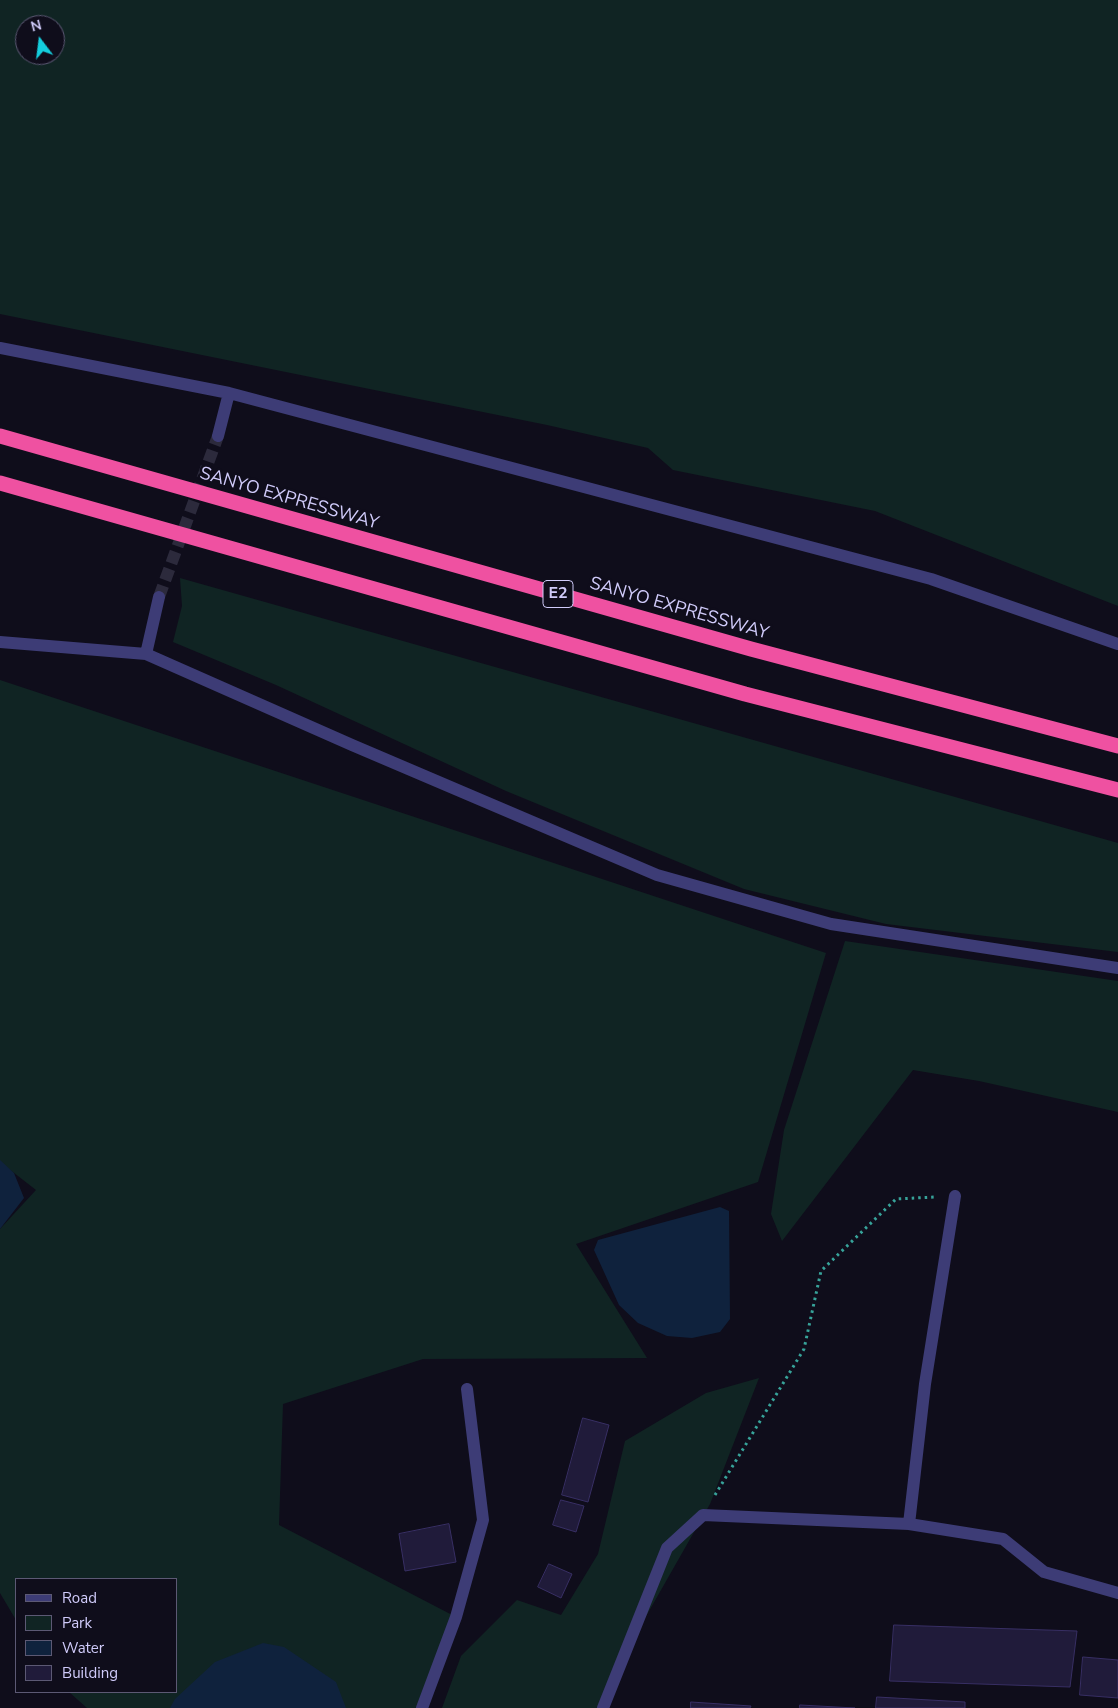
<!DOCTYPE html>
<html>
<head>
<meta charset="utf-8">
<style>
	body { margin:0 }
	#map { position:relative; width:1118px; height:1708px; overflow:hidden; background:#0f0d1b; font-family:"Nunito Sans",sans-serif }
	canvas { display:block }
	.legend { position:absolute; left:15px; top:1578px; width:162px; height:115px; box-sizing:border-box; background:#0f0d1b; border:1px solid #5c5974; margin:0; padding:6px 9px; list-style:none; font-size:15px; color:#d0cbfa }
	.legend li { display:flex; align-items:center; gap:10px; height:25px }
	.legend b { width:25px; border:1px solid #5c5974 }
	.north { position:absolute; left:15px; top:15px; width:50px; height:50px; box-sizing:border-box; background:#0f0d1b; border:1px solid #5c5974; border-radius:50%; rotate:345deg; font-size:14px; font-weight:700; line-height:20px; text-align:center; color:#d0cbfa }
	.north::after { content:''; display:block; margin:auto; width:18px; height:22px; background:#14cede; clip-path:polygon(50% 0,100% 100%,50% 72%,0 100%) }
</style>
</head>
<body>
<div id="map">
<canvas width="1118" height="1708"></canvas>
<ul class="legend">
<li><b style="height:6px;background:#3d3c76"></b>Road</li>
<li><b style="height:14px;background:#102423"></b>Park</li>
<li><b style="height:14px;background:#0f223d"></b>Water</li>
<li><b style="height:14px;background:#201b3a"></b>Building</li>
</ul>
<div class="north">N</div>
</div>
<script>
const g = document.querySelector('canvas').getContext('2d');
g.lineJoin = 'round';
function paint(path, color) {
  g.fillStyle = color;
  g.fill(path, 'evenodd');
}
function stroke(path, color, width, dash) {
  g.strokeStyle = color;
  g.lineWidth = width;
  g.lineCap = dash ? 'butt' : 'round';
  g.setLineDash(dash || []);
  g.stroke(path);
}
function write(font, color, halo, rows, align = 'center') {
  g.font = font + ' "Nunito Sans",sans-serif';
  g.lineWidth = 5;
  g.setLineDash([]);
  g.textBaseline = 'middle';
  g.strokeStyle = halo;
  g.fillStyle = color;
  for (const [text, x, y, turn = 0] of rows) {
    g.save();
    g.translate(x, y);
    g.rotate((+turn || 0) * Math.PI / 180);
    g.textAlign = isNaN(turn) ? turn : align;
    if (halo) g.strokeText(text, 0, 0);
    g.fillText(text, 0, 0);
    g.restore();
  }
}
paint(new Path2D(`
	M0 0H1118V606L875 511 673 470 648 448 547 425 0 314ZM25 25H55V55H25Z
	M180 578 1118 843V952L886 924 744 889 506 791 276 685 173 642 182 606Z
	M0 680 826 953 758 1182 576 1244 647 1358 423 1359 283 1404 279 1525 456 1617 424 1708H87L69 1692H176V1579H16V1620L0 1593V1229L36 1190 0 1162Z
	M845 941 1118 981V1112L979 1081 913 1070 782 1241 771 1214 784 1130Z
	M759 1378 710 1504 624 1655 597 1708H442L461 1656 517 1600 561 1615 598 1554 625 1441 706 1393Z`), '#102423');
paint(new Path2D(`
	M0 1160 14 1173 24 1198 0 1229Z
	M720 1207 729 1211 730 1319 720 1332 692 1338 667 1336 638 1323 619 1305 594 1250 598 1240Z
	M263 1643 284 1647 336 1682 346 1708H170L175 1699 215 1662Z`), '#0f223d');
const building = new Path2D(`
	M583 1418 609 1425 588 1502 562 1495Z
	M561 1500 584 1506 576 1532 553 1525Z
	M449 1524 456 1562 405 1571 399 1534Z
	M549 1564 572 1574 561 1598 538 1587Z
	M894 1625 1077 1631 1070 1687 890 1681Z
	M1083 1657 1118 1660V1698L1080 1695Z
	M877 1697 965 1702V1708H876Z
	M691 1702 751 1706 750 1708H691Z
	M800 1705 855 1708H800Z`);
paint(building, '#201b3a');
stroke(building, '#382f64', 1);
stroke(new Path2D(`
	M159 597 218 436`), '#2c2a3c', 12, [12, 6]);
stroke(new Path2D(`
	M715 1495 804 1349 821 1271 896 1199 935 1197`), '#37a39a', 3, [2.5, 4]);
stroke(new Path2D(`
	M0 348 229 393 931 579 1118 644
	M218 436 229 393
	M159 597 146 654 352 745 657 875 831 924 1118 968
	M0 642 146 654
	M909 1524 1003 1539 1044 1572 1118 1593
	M422 1708 456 1617 483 1520 467 1389
	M603 1708 667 1548 703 1515 909 1524 925 1384 955 1196`), '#3d3c76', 12);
stroke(new Path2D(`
	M0 436 751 649 1118 746
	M0 483 745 694 1118 790`), '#ef51a1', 15);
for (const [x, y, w] of [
	[558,594,30]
]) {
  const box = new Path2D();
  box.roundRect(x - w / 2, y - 13.5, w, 27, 4);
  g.fillStyle = '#0f0d1b';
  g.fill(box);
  stroke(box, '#d0cbfa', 1);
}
write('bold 16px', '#d0cbfa', null, [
	["E2",558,594]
]);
write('18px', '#d0cbfa', '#0f0d1b', [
	["SANYO EXPRESSWAY",289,499,16],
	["SANYO EXPRESSWAY",679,609,16]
]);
</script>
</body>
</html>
